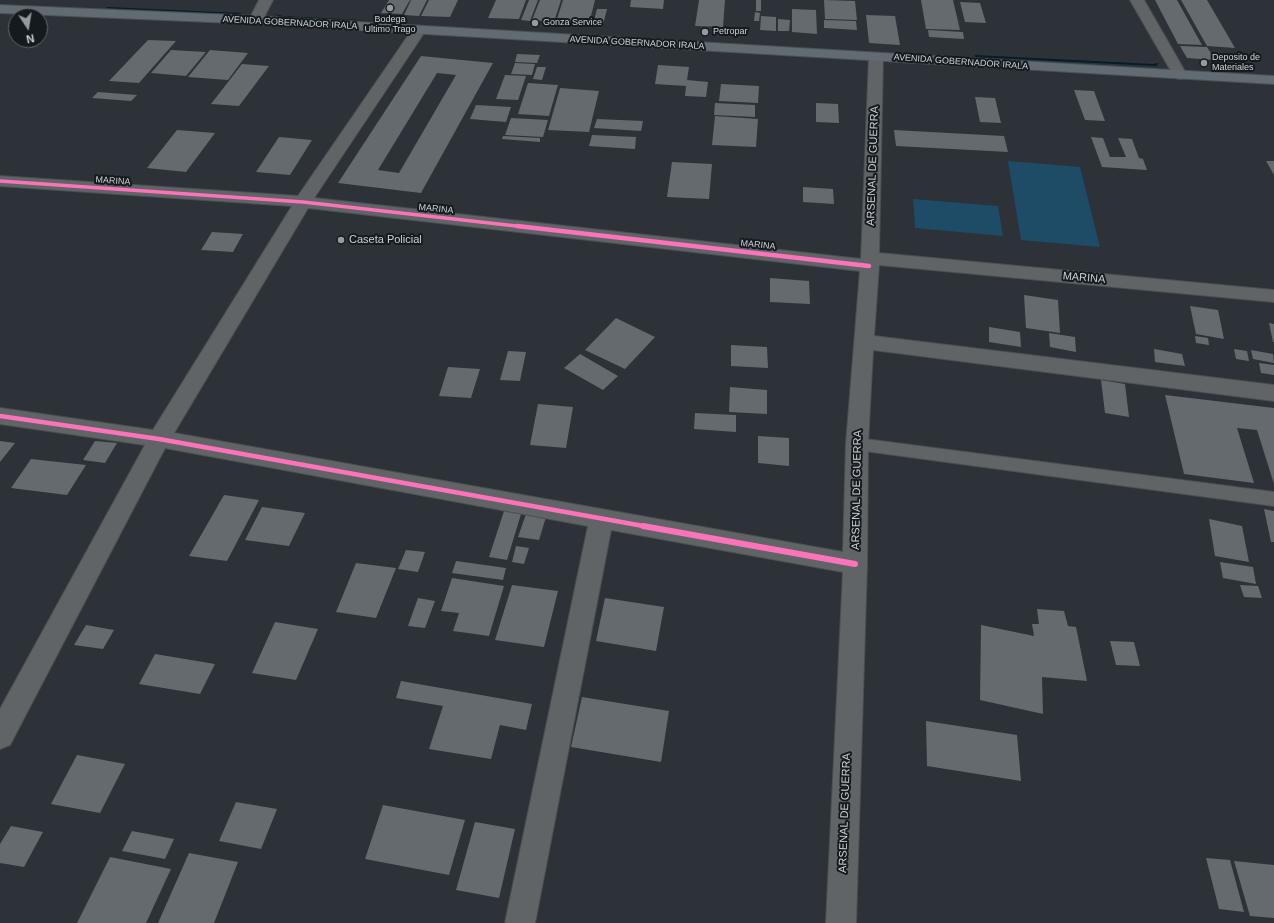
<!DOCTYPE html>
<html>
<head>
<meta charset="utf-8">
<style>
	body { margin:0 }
	#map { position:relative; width:1274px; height:923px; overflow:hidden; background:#2c3237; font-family:Arial,sans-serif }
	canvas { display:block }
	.north { position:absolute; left:8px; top:8px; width:40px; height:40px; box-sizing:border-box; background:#151a1e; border:1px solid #5f6469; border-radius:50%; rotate:168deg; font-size:11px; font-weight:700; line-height:16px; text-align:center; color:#cdd4d9 }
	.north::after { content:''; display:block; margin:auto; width:14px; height:18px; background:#959ba0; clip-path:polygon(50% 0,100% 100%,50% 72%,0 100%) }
</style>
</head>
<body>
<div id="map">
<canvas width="1274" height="923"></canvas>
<div class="north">N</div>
</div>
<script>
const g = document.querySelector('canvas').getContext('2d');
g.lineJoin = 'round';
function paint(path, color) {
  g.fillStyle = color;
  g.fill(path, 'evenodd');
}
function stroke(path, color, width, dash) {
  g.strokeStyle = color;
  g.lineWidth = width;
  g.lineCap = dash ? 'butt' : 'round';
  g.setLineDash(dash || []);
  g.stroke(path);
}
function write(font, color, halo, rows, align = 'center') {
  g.font = font + ' Arial,sans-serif';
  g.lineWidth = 4;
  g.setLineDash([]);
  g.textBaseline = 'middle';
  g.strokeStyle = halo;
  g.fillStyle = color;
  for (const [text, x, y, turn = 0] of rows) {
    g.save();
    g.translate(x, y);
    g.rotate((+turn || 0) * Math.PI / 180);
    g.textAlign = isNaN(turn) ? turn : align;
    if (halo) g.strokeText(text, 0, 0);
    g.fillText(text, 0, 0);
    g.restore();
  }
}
paint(new Path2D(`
	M1008 161 1080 167 1100 247 1021 240Z
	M913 199 998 206 1003 236 915 228Z`), '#1e4c67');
paint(new Path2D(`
	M107 7 242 13 238 14 106 8Z
	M274 14 283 16 381 21 281 17Z
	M975 55 1153 64 1159 63 1156 66 975 57Z`), '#041c2c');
paint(new Path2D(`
	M389 0H410L402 14 381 13Z
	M411 0H427L419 16 404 15Z
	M429 0H458L450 17 421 16Z
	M496 0H526L519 19 488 18Z
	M529 0H538L530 21 521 20Z
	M540 0H561L554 22 532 20Z
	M563 0H595L589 24 556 22Z
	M631 0H664L663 9 630 7Z
	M699 0H725L723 27 695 26Z
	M756 0H761V11H756Z
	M824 0 855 1 857 20 825 19Z
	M921 0H953L960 30 926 29Z
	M1155 0H1177L1202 45 1178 44Z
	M1181 0H1207L1235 48 1207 46Z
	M960 2 980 3 986 23 965 22Z
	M597 9H607L603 25 593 24Z
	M792 9 816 10 817 34 792 32Z
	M755 12 760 13 759 21H754Z
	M866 15 895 16 900 45 869 43Z
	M761 16 776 17V31L760 30Z
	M778 19 790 20 789 31H778Z
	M824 20 856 21 857 30 824 28Z
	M928 30 963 32 964 39 929 37Z
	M148 40 176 41 139 83 109 81Z
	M1180 46 1207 47 1215 60 1187 58Z
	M171 50 206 52 186 76 151 73Z
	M210 50 248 53 228 80 188 77Z
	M517 54 540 55 537 63 515 62Z
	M421 56 493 63 421 193 338 183ZM437 73 456 75 399 173 378 170Z
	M515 63 535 64 532 75 511 74Z
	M242 64 269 66 239 106 211 104Z
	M658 65 689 67 687 80 708 82 706 97 685 96 686 86 655 84Z
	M537 67H546L542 80 533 79Z
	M505 75 526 76 518 100 496 99Z
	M528 83 558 85 549 116 518 114Z
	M721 84 759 86 758 103 719 101Z
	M560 88 599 91 589 132 548 130Z
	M1074 90 1094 91 1105 121 1085 120Z
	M98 92 137 95 131 101 92 98Z
	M975 97 995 98 1001 123 980 122Z
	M715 103 755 105V117L714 115Z
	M816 103 838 104 839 123 816 122Z
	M476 105 511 107 506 122 470 119Z
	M715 116 758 119 756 147 712 145Z
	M511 118 548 120 543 137 505 135Z
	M597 119 643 121 641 131 594 128Z
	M177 130 215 133 186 172 147 168Z
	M894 130 1004 136 1008 152 896 146Z
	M592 135 636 137 635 149 589 146Z
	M503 136 540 138V142L502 139Z
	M279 137 312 140 290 175 256 172Z
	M1091 137 1103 138 1110 157H1126L1118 138 1132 139 1139 158 1143 159 1147 170 1102 167Z
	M1266 161H1274V175Z
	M672 162 712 164 709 199 667 197Z
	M803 187 833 189 834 204 803 202Z
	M212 232 243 234 233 252 201 250Z
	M770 278 809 281 810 304 770 302Z
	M1024 295 1058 300 1060 333 1026 328Z
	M1190 306 1218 310 1224 339 1196 334Z
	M616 318 655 337 625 369 585 350Z
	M1269 323 1274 324V342H1273Z
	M989 327 1020 332 1021 347 989 342Z
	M1049 333 1075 337 1076 352 1050 347Z
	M1195 336 1208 338 1209 345 1196 343Z
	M731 345 767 347 768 368 731 366Z
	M1154 349 1182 354 1185 366 1155 362Z
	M1234 349 1247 351 1249 361 1236 359Z
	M1251 350 1273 354 1274 363 1253 359Z
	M508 351 526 352 520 381 500 380Z
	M580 354 618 376 603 390 564 368Z
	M1259 363 1274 365V375L1261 373Z
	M448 367 480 369 471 398 439 396Z
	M1101 380 1125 384 1129 417 1105 413Z
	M730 387 767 390V414L729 412Z
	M1165 395 1274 408V484L1257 430 1237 428 1254 483 1184 474Z
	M538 404 573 407 566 448 530 445Z
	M695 413 736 415V432L694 429Z
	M758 436 789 438V466L758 463Z
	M0 441 15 443 0 462Z
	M95 441 117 443 105 463 83 460Z
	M31 459 86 465 67 495 11 488Z
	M224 495 259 500 227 561 189 556Z
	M262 507 305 513 289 546 245 540Z
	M505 508 522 511 507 560 489 557Z
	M1264 509 1274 511V542H1271Z
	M526 514 546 517 539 540 518 537Z
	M1209 519 1242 526 1249 562 1215 556Z
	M516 546 529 548 524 564 512 562Z
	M406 550 425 552 418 572 398 569Z
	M456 561 506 568 503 580 452 573Z
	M1220 562 1253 567 1256 584 1223 578Z
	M356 563 396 568 376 618 336 612Z
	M452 578 504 586 489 636 453 631 459 613 441 611Z
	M512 585 558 591 544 647 495 640Z
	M1240 585 1258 586 1262 598 1244 597Z
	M418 598 435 601 425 628 408 626Z
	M605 598 664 607 656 651 596 641Z
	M1037 609 1064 611 1068 626 1076 627 1087 681 1042 677 1043 714 980 700 981 625 1034 636 1032 624H1039Z
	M275 622 318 629 296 680 252 673Z
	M86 625 114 630 103 649 74 645Z
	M1110 641 1134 642 1140 666 1116 665Z
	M155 654 215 664 200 694 139 684Z
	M401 681 532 704 526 730 500 725 491 759 429 749 443 706 396 698Z
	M582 697 669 711 661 762 571 747Z
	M926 721 1017 735 1021 781 927 766Z
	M77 755 125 764 100 813 51 804Z
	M236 802 277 809 261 849 219 841Z
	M383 805 465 820 449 875 365 859Z
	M475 822 515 829 499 898 456 890Z
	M11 826 43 832 24 867 0 863V844Z
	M132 831 174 839 165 859 122 851Z
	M189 853 238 862 214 923H158Z
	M110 857 171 869 146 923H77Z
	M1206 858 1230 860 1244 912 1219 909Z
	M1234 861 1274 865V918L1250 916Z`), '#646a6e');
const lane = new Path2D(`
	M857 438 1274 492V506L857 450 851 448 849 444 851 440Z`);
const street = new Path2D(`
	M259 0H273L261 23H251L249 20Z
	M1130 0H1144L1187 75 1185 78 1180 79 1175 78Z
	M419 26 424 27 426 30 314 198 861 259 869 57 871 54 876 53 881 54 883 57 879 253 1274 290V302L879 265 874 336 1274 385V401L873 350 868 444 867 564 856 923H826L843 572 611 530 535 923H505L588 526 165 448 10 745 0 749V709L145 445 0 424V408L153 430 292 206 0 186V176L298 196 414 27ZM308 208 860 271 846 444 843 552 174 433Z`);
const primary = new Path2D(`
	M0 5 256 16 1274 76V84L256 24 0 13Z`);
stroke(lane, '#4a4f52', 2);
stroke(street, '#4a4f52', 2);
stroke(primary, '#4a4f52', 2);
paint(lane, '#606467');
paint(street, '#606467');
paint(primary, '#626b71');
stroke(new Path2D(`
	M0 181 303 202 525 227`), '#fb73b8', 3.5);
stroke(new Path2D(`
	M517 226 869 266
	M0 416 159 439 649 527`), '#fb73b8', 4.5);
stroke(new Path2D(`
	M643 526 855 564`), '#fb73b8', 6);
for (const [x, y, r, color] of [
	[390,8,4,"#959ba0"],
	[535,23,4,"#959ba0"],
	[705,32,4,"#959ba0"],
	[1204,63,4,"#959ba0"],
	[341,240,4,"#959ba0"]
]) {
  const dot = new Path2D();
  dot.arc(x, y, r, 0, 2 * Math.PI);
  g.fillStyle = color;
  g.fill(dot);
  stroke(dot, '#151a1e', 1.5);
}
write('9px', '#cdd4d9', '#151a1e', [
	["Bodega",390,20,"center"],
	["Ultimo Trago",390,30,"center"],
	["Gonza Service",543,23],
	["Petropar",713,32],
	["Deposito de",1212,58],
	["Materiales",1212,68]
], 'left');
write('9px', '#cdd4d9', '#151a1e', [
	["AVENIDA GOBERNADOR IRALA",290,23,3],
	["AVENIDA GOBERNADOR IRALA",637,43,3],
	["AVENIDA GOBERNADOR IRALA",961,62,4],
	["MARINA",113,181,4],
	["MARINA",436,209,6],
	["MARINA",758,245,6]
]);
write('11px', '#cdd4d9', '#151a1e', [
	["ARSENAL DE GUERRA",873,166,-88],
	["MARINA",1084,278,5],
	["ARSENAL DE GUERRA",857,490,-89],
	["ARSENAL DE GUERRA",845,813,-88]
]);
write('11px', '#cdd4d9', '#151a1e', [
	["Caseta Policial",349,240]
], 'left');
</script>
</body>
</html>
